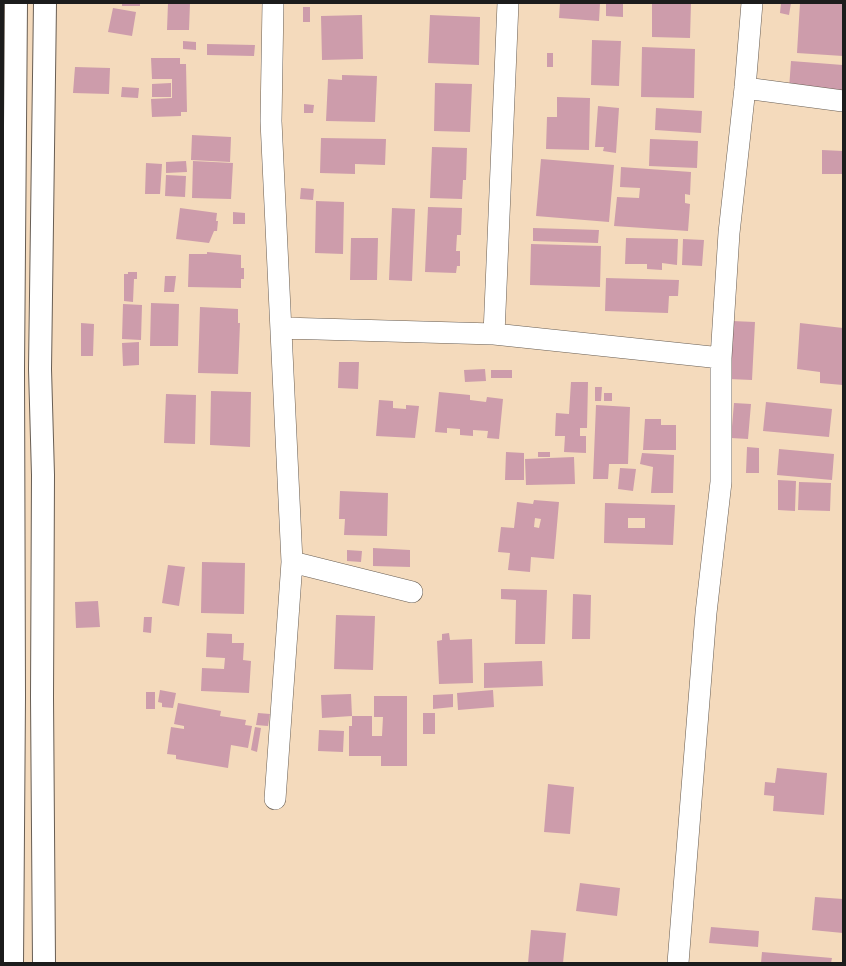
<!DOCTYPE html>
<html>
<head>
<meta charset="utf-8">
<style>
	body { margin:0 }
	#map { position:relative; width:846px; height:966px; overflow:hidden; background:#f4dabc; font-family:"Balsamiq Sans",sans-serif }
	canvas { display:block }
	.frame { position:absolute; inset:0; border:4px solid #1c1c1c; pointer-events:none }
</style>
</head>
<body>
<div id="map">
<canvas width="846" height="966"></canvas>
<div class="frame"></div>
</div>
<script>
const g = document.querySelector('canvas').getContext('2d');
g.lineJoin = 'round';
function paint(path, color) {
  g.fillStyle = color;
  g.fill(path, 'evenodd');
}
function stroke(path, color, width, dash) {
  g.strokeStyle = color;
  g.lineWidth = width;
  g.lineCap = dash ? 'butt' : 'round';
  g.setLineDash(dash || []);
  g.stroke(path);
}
paint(new Path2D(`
	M122 3H140V6H122Z
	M168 3H190L189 30H167Z
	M560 3H600L599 21 559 18Z
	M606 3H623V17L606 16Z
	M652 3H691L690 38 652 37Z
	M781 3H791L789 15 780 13Z
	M800 3H843V56L797 53Z
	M303 7H310V22H303Z
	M113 8 136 12 132 36 108 32Z
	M362 15 363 59 322 60 321 16Z
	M430 15 480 17 479 65 428 63Z
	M592 40 621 41 619 86 591 85Z
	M183 41 196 42V50L183 49Z
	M207 44 255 45 254 56 207 55Z
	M642 47 695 49 694 98 641 97Z
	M547 53H553V67H547Z
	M151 58H180V64H186L187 112H181V116L152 117 151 99 172 98V79H152Z
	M791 61 843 65V93L789 89Z
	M75 67 110 68 109 94 73 93Z
	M342 75 377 76 375 122 326 121 328 79 342 80Z
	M171 83V97H152V84Z
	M435 83 472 84 470 132 434 131Z
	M122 87 139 88 138 98 121 97Z
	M557 97 590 98 589 150 546 149 547 117H557Z
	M304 104 314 105 313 113H304Z
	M598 106 619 108 616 153 603 151 604 147H595Z
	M656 108 702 111 701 133 655 130Z
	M192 135 231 137 230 162 191 160Z
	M321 138 386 139 385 165 355 164V174L320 173Z
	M650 139 698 141 697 168 649 166Z
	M432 147 467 148 466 180H463L462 199 430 198Z
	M822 150 843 151V174H822Z
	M541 159 614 165 609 222 536 216Z
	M186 161 187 172 166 173V162Z
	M193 161 233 163 231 199 192 198Z
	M146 163 162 164 160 194H145Z
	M621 167 691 172 690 195 685 194V203L690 204 688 231 614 226 617 197 639 198 640 188 620 187Z
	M166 175 186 176 185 197 165 196Z
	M301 188 314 189 313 200 300 199Z
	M316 201 344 202 343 254 315 253Z
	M428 207 462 208 461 235H457L456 251H460V266H457L456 273 425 272Z
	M180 208 217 213 216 221H218L217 231H214L209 243 176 239Z
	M392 208 415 209 412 281 389 280Z
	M233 212 245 213V224H233Z
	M533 228 599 230 598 243 533 241Z
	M351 238H378L377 280H350Z
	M626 238 678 239 677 265 662 263V270L647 269V264H625Z
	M683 239 704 240 702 266 682 265Z
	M531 244 601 246 600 287 530 285Z
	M207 252 241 255V268H244V279H241V288L188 287 189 254H207Z
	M128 272H137V279H134L133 302 124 301V274H128Z
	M165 276H176L174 292H164Z
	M606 278 679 280 678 296H669L668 313 605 311Z
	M151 303 179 304 178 346H150Z
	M123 304 142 305 141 340 122 339Z
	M200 307 238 309V323H240L238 374 198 373Z
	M732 321 755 322 752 380 729 379Z
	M81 323 94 324 93 356H81Z
	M800 323 843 328V385L820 383V372L797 369Z
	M139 342V365L123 366 122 343Z
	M339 362H359L358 389 338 388Z
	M485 369 486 381 465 382 464 370Z
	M491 370H512V378H491Z
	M571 382H588L587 428H580V436H586V453L564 452 565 436H555L556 413 569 414Z
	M595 387H602L601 401H595Z
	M211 391 251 392 250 447 210 445Z
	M439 392 470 395V400L486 402 487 397 503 399 499 439 487 438 488 431 473 430V436L460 435V429L447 428V433L435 432Z
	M604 393H612V401H604Z
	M166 394 196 395 195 444 164 443Z
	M379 400 393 401V408L406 409V405L419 406 415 438 376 436Z
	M766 402 832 409 829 437 763 431Z
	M734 403 751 404 748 439 731 438Z
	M596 405 630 407 628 464H609L608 479H593Z
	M645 419H661V425H676V450H643Z
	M747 447 759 448V473H746Z
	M779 449 834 454 832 480 777 475Z
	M506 452 524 453V480H505Z
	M538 452H550V457H538Z
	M642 453 674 455 673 493H651L653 467 640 464Z
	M574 457 575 484 526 485 525 459Z
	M620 468 636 469 633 491 618 489Z
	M778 480 796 481 795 511 778 510Z
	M799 482 831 483 830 511 798 510Z
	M340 491 388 493 387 536 344 535 345 519H339Z
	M534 500 559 502 554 559 531 557 530 572 508 570 510 553 498 552 501 527 514 528 517 502 533 504ZM535 518 541 519 539 528 534 527Z
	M605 503 675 505 673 545 604 543ZM628 518H645V528H628Z
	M373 548 410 550V567L373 566Z
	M347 550 362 551 361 562 347 561Z
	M202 562 245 563 244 614 201 613Z
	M168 565 185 567 179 606 162 603Z
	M501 589 547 590 545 644H515L516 600 501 599Z
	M573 594 591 595 590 639H572Z
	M98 601 100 627 76 628 75 602Z
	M336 615 375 616 373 670 334 669Z
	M144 617H152L151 633 143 632Z
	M207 633 232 634V643H244L243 660 251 661 249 693 201 691 202 668 224 669 225 658 206 657Z
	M449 633 450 640 472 639 473 683 439 684 437 641 442 640V634Z
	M542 661 543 686 484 688V663Z
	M160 690 176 693 173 708 162 707V703L158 702Z
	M493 690 494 707 458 710 457 693Z
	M146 692H155V709H146Z
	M351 694 352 716 322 718 321 695Z
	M453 694V707L433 709V695Z
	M374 696H407V766H381V756H349V726H352V716H372V736H382L383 717H374Z
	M178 703 221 711 220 716 246 720 245 725 252 726 248 748 231 745 228 768 176 759V755L167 754 171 727 184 729V726L174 724Z
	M258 713 270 714 268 726 256 725Z
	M423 713H435V734H423Z
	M255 727 261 728 257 752 251 750Z
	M319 730 344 731 343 752 318 751Z
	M777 768 827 773 824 815 773 811 774 796 764 795 765 782 775 783Z
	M548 784 574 787 570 834 544 832Z
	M580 883 620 888 617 916 576 911Z
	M815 897 843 899V933L812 930Z
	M711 927 759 931 758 947 709 943Z
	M531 930 566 933 563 963H528Z
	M762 952 832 958 831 963H761Z`), '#cd9cab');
const street = new Path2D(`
	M273 3 271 121 292 562 275 799
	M745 88 843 101
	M282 328 494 334 721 358
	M494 334 508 3
	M292 562 412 592
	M678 963 706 613 721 482V358L729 233 745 88 752 3`);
const primary = new Path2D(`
	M12 963 14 697 13 369 16 3
	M44 963 42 697 43 475 40 369 45 3`);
stroke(street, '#685e54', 22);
stroke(primary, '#685e54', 24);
stroke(street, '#fff', 21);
stroke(primary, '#fff', 22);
</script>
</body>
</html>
